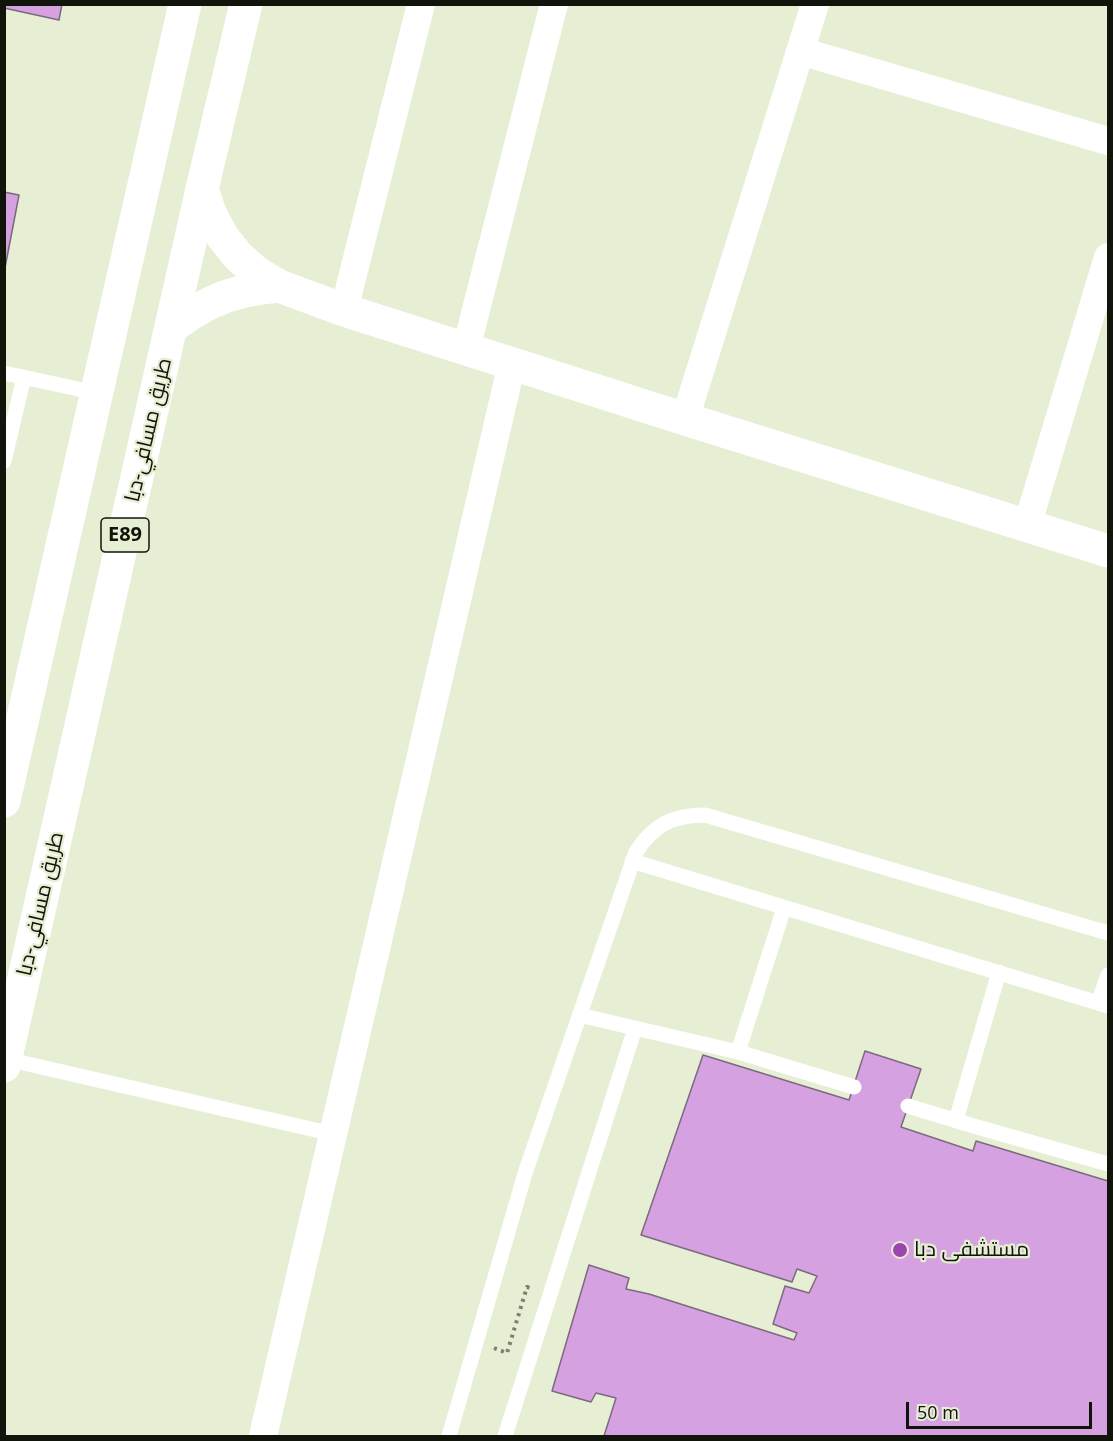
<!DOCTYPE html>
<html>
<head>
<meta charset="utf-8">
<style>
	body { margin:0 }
	#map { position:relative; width:1113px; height:1441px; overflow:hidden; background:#e6eed3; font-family:"Open Sans",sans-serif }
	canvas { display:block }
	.frame { position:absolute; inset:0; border:6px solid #11140a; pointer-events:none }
	.scale { position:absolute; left:906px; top:1402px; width:186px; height:27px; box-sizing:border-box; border:3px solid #11140a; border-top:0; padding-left:8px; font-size:18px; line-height:21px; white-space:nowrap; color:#11140a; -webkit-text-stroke:4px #e6eed3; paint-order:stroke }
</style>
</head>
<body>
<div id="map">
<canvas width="1113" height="1441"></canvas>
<div class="frame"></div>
<div class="scale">50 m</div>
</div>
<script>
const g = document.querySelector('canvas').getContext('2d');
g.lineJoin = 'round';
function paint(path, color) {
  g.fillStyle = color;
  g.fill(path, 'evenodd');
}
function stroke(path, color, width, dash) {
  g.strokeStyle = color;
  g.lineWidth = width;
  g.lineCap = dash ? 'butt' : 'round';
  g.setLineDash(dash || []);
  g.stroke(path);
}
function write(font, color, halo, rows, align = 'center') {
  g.font = font + ' "Open Sans",Cairo,sans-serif';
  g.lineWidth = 4.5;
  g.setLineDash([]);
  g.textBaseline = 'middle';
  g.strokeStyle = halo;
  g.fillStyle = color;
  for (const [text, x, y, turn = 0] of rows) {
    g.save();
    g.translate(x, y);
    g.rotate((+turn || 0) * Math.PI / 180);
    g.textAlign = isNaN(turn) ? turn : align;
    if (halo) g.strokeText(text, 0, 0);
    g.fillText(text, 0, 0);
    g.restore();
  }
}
const building = new Path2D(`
	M4 4H62L59 20 4 8Z
	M4 192 19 195 4 273Z
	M865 1051 921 1069 901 1127 973 1151 976 1141 1108 1181V1436H604L616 1398 596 1393 591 1402 552 1391 589 1265 629 1278 626 1289 649 1294 794 1340 797 1333 773 1324 785 1286 809 1293 817 1276 797 1269 792 1282 641 1235 703 1055 849 1100Z`);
paint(building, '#d6a1e1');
stroke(building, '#7b6a7e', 1.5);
stroke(new Path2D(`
	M494 1348 507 1353 527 1287 533 1289`), '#7c816f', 4, [3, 4.5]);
stroke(new Path2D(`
	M4 373 97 393
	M4 461 24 377
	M632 861 1108 1006
	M1098 1003 1108 975
	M579 1015 738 1052 854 1087
	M738 1052 784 908
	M6 1059 333 1134
	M908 1106 977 1127 1108 1164
	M956 1120 999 972
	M449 1436 526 1170 636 852C653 825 673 815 705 815L1108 933
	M505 1436 635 1028`), '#fff', 15);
stroke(new Path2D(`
	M800 51 1108 141
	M344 310 421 4
	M466 349 554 4
	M685 419 815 4
	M1027 526 1108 257
	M263 1436 512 363`), '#fff', 28);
stroke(new Path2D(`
	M202 189 210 213 222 236 238 256 257 273 279 286 344 310 685 419 1108 551
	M172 327C208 300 234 290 279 286`), '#fff', 33);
stroke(new Path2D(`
	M4 801 185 4
	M4 1066 202 189 246 4`), '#fff', 33);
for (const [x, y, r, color] of [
	[900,1250,8,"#9e44b0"]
]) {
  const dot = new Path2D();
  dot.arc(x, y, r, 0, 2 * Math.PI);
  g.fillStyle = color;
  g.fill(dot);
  stroke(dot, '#e6eed3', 2);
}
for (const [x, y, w] of [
	[125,535,48]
]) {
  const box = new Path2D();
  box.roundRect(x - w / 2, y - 17, w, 34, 4.5);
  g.fillStyle = '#e6eed3';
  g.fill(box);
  stroke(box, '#11140a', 1.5);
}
write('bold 20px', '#11140a', null, [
	["E89",125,535]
]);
write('21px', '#11140a', '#e6eed3', [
	["طريق مسافي-دبا",149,430,-77],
	["طريق مسافي-دبا",41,904,-77]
]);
write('21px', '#11140a', '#e6eed3', [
	["مستشفى دبا",914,1250]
], 'left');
</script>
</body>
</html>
